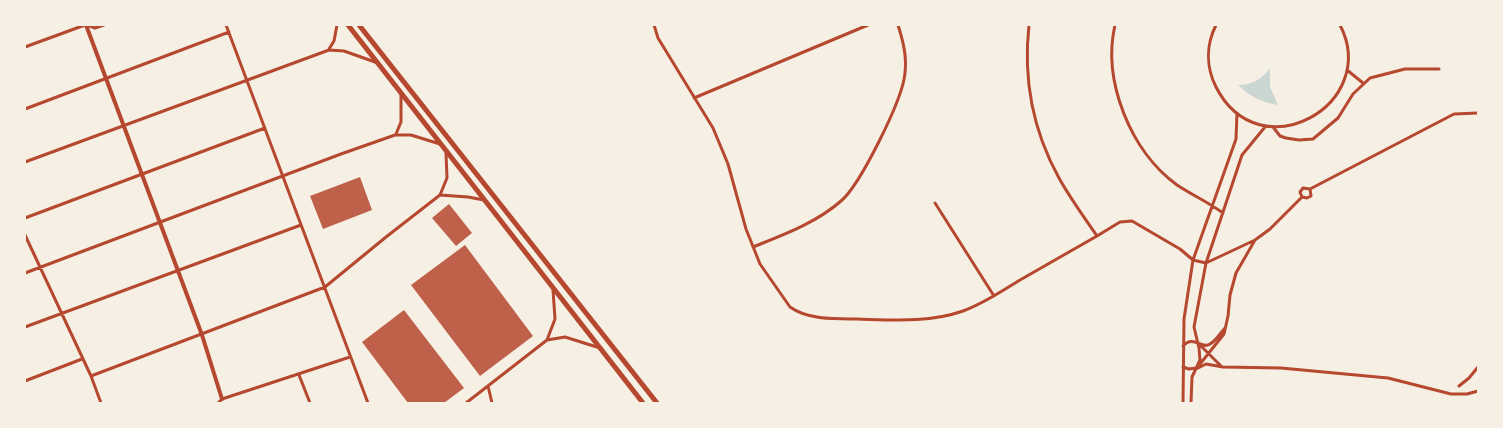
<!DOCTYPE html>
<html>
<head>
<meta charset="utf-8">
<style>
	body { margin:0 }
	#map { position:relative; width:1503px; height:428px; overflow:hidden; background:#f6efe4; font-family:"Asap Condensed",sans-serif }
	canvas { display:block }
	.frame { position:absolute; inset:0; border:26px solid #f6efe4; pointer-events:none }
</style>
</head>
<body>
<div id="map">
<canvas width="1503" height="428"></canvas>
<div class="frame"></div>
</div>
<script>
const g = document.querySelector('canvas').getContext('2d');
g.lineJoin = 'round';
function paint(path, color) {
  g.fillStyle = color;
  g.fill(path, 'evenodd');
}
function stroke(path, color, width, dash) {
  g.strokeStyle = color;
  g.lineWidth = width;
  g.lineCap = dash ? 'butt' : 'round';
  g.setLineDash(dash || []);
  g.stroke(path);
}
paint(new Path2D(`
	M1270 68V87L1278 105C1261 102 1251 97 1238 85 1252 85 1262 79 1270 68Z`), '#c9d6d2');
paint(new Path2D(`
	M360 177 372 210 323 229 310 196Z
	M449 204 472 233 456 246 432 218Z
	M465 245 533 336 480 376 411 285Z
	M404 310 464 388 444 403H408L362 342Z`), '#bf614a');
stroke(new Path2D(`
	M87 25 95 28 104 25
	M226 25 368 403
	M654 25 658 38 713 128 728 164 746 229 760 264 790 307C808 320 835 319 857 319 892 320 929 323 963 311 983 304 1002 291 1020 280 1046 265 1071 251 1097 236 1084 217 1070 198 1059 178 1033 131 1023 79 1029 25
	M1115 25C1102 81 1131 152 1177 185 1192 195 1208 202 1223 213
	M1216 25C1206 45 1206 67 1216 87 1260 173 1381 104 1340 25
	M25 47 85 25
	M329 49 334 41 337 25
	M1347 70 1363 83
	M694 98 868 25
	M25 109 229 32
	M1273 127 1280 136 1286 138 1299 140 1313 139 1338 118 1353 94 1370 78 1405 69H1439
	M396 134 401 122V94
	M25 162 329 50 344 51 375 62
	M440 195 468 197 484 200
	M1302 197 1300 192 1303 188 1310 189 1454 114 1478 113
	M1302 197 1307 198 1311 196 1310 189
	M935 203 994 296
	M25 218 265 128
	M25 235 91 376 101 403
	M1097 236 1120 222 1132 221 1180 249 1193 260 1206 263 1255 240 1270 229 1302 197
	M753 247C783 235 816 223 841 201 860 185 903 99 905 73 907 56 903 41 898 25
	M25 273 341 154 395 135H411L440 144
	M25 327 301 225
	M547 340 555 319 553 290
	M1200 345 1222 367
	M1183 346C1194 334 1201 350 1210 344 1216 341 1220 333 1225 328
	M1200 364 1224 334 1228 316 1230 295 1236 273 1255 240
	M1183 367 1189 369 1196 368
	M1196 369 1206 364 1223 367 1281 368 1388 378 1451 394H1467L1478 391
	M299 375 310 403
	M91 376 325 287 386 237 440 195 447 178 446 153
	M25 381 82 359
	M488 386 492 403
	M1459 386 1469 378 1478 367
	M218 403 222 399 350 357
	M466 403 547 340 565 337 600 348
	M1183 403 1184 319 1193 260 1236 139 1237 113
	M1191 403 1192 377 1200 360 1199 348 1194 327 1206 263 1242 155 1265 127`), '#b5482f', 3);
stroke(new Path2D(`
	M86 25 202 335 222 399`), '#b5482f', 4);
stroke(new Path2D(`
	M348 25 643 403
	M359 25 657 403`), '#b5482f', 5);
</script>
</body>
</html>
